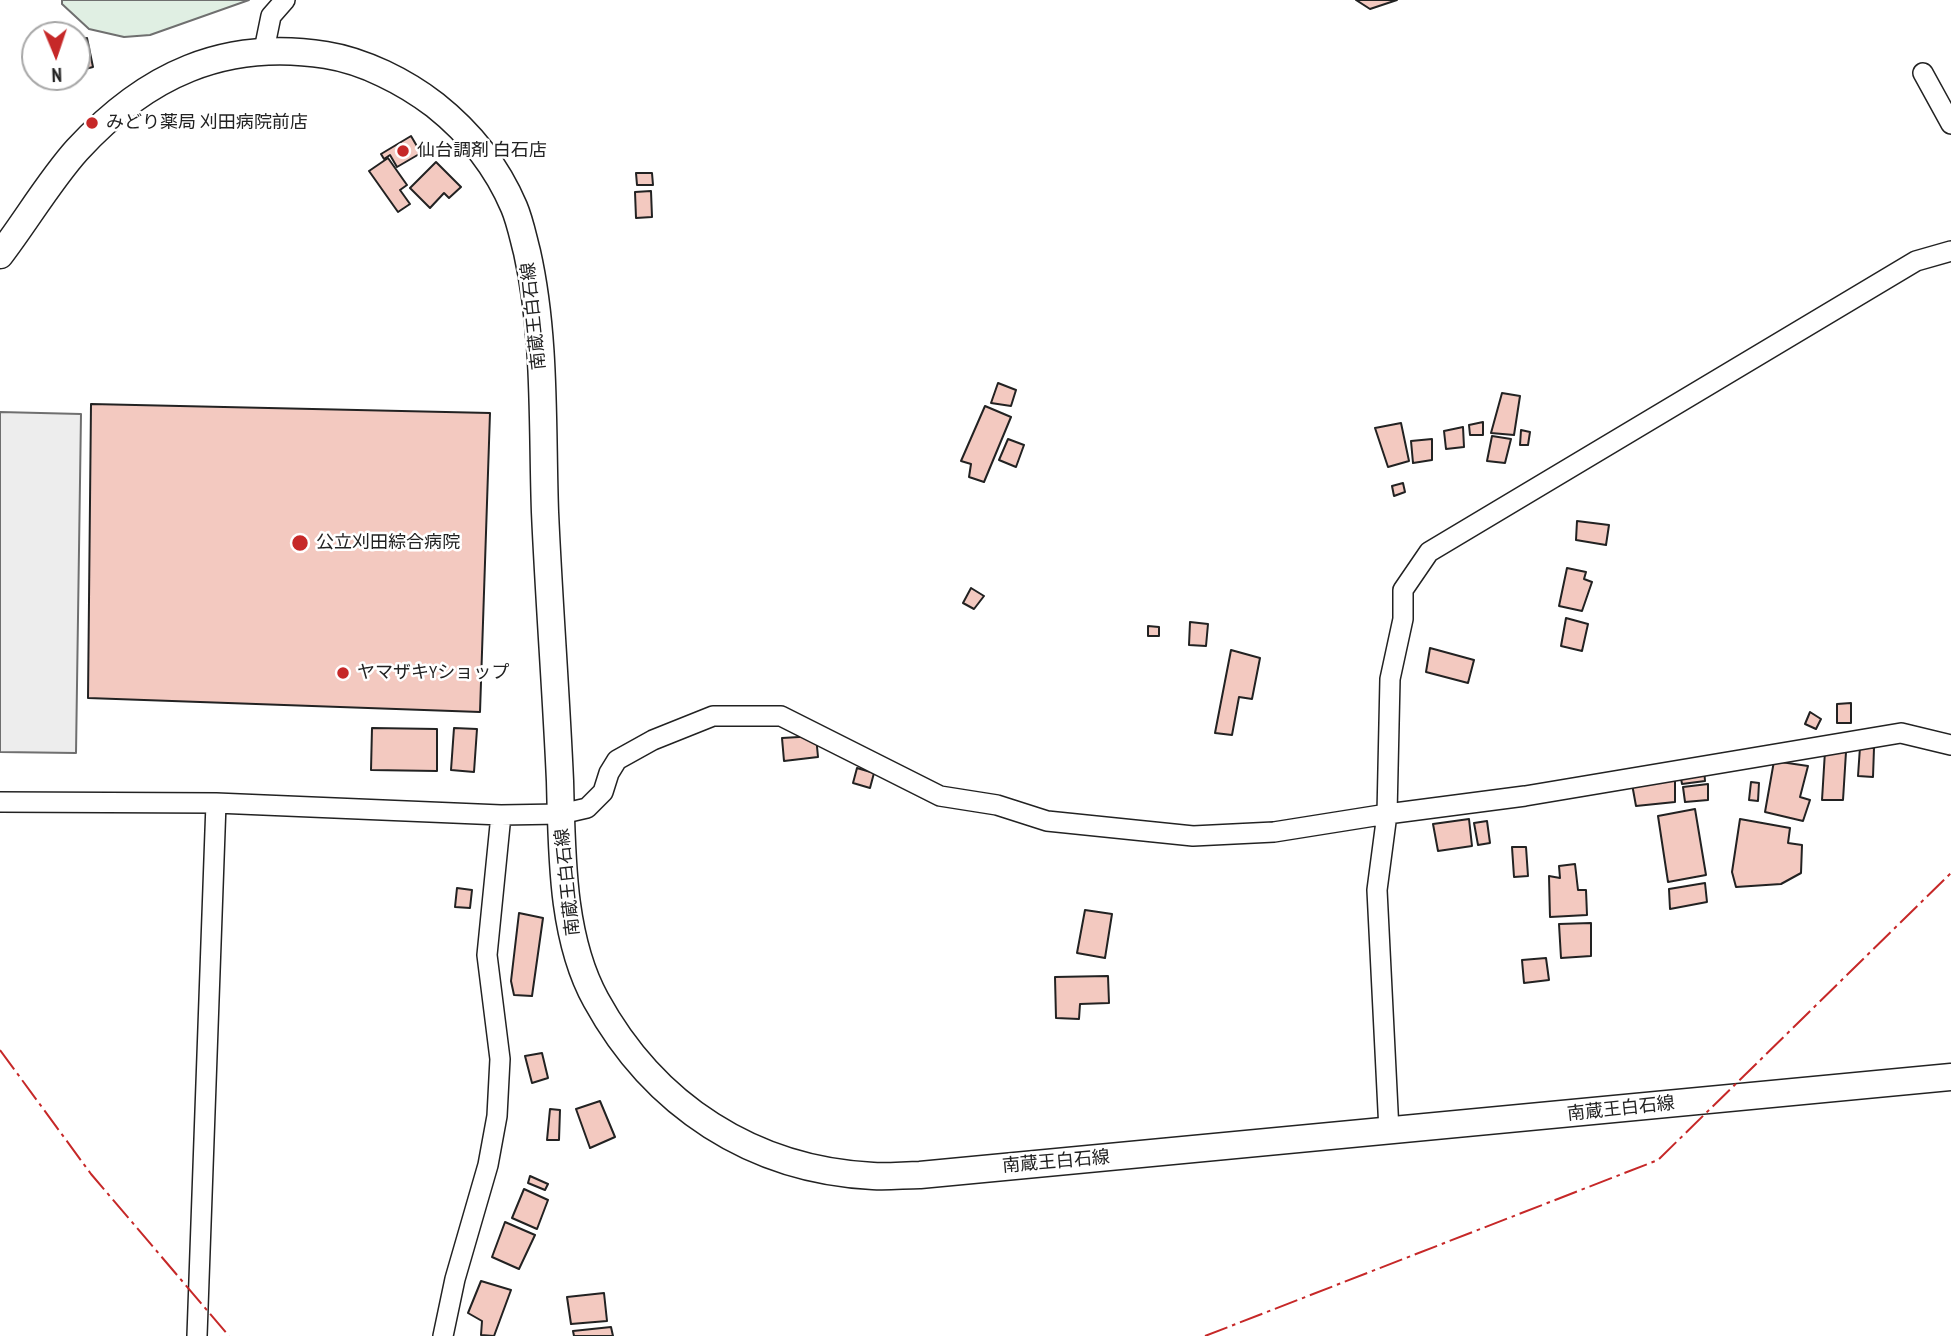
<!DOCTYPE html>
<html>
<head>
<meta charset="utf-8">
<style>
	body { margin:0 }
	#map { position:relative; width:1951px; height:1336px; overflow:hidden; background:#fff; font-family:"PT Sans Narrow",sans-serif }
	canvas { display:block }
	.north { position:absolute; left:21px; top:21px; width:70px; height:70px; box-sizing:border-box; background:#fff; border:2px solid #a7a7a7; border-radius:50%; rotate:178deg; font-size:19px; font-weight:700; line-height:28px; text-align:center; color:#222 }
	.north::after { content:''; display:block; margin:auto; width:24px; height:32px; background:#c62828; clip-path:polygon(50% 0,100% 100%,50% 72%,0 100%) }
</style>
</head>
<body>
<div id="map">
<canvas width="1951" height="1336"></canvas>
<div class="north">N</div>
</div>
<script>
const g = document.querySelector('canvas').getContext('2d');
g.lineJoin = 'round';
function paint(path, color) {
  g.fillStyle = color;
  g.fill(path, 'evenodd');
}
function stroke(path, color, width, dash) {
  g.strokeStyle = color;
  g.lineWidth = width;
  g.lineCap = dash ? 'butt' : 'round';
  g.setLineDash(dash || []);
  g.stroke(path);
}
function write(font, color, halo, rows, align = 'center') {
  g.font = font + ' "PT Sans Narrow","Noto Sans JP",sans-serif';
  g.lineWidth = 5;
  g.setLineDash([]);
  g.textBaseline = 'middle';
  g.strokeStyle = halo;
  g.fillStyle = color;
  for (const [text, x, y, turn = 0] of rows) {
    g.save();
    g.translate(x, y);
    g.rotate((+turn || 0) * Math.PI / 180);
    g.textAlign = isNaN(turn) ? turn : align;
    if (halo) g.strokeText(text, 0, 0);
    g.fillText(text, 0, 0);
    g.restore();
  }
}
const green = new Path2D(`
	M62 0H249L150 35 124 37 89 29 62 4Z`);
paint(green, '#e0efe3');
stroke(green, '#6f6f6f', 2);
const parking = new Path2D(`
	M0 412 81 414 76 753 0 752Z`);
paint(parking, '#ededed');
stroke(parking, '#6f6f6f', 2);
const building = new Path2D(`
	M1356 0H1397L1370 9Z
	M87 38 93 67 77 71V40Z
	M411 136 421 153 397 167 390 155 384 159 381 154Z
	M388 158 407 185 400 190 410 204 398 212 369 171Z
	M436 162 461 187 449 198 444 193 430 208 410 188Z
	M636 173H652L653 185H637Z
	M651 191 652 217 636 218 635 192Z
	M998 383 1016 390 1011 406 991 403Z
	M1502 393 1520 396 1514 435 1491 433Z
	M91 404 490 413 480 712 88 698Z
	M985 406 1011 417 984 482 969 477 971 464 961 461Z
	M1483 422V435H1470L1469 425Z
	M1401 423 1409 461 1388 467 1375 428Z
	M1463 427 1464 447 1446 449 1444 431Z
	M1521 430 1530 432 1528 445H1520Z
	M1492 436 1511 439 1505 463 1487 461Z
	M1008 439 1024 445 1016 467 999 460Z
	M1432 439V460L1413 463 1411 441Z
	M1403 483 1405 492 1394 496 1392 486Z
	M1577 521 1609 525 1606 545 1576 540Z
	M1567 568 1586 572 1584 579 1592 582 1582 611 1559 606Z
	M971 588 984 596 974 609 963 603Z
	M1566 618 1588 624 1582 651 1561 646Z
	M1190 622 1208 624 1206 646 1189 645Z
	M1148 626 1159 627V636H1148Z
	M1430 648 1474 660 1468 683 1426 672Z
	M1231 650 1260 658 1252 699 1239 697 1232 735 1215 733Z
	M1851 703V723H1837V704Z
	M1810 712 1821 719 1816 729 1805 724Z
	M372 728 437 729V771L371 770Z
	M454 728 477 729 474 772 451 770Z
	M816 736 818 757 784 761 782 738Z
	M1860 747 1874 748 1873 777 1858 776Z
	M1825 751 1846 752 1843 800H1822Z
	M1774 761 1808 766 1800 797 1810 800 1803 821 1765 812Z
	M857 768 874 773 870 788 853 783Z
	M1704 768 1705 781 1682 784 1680 773Z
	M1675 779V802L1636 806 1632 784Z
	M1751 782 1759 783 1758 801 1749 800Z
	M1708 784V800L1685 802 1683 787Z
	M1695 809 1706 875 1668 882 1658 816Z
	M1469 819 1472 846 1438 851 1433 824Z
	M1740 819 1790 828 1788 843 1802 845 1801 873 1781 884 1736 887 1732 872Z
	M1487 821 1490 843 1478 845 1474 823Z
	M1512 847H1526L1528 876 1514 877Z
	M1575 864 1578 890H1586L1587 915 1550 917 1549 876 1560 878 1559 866Z
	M1705 883 1707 902 1670 909 1669 889Z
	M457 888 472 890 470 908 455 907Z
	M1085 910 1112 914 1105 958 1077 953Z
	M519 913 543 918 532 996 514 995 511 981Z
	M1591 923V956L1561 958 1559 924Z
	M1546 958 1549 980 1524 983 1522 960Z
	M1108 976 1109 1003 1080 1004 1079 1019 1056 1018 1055 977Z
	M542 1053 548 1078 532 1083 525 1056Z
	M600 1101 615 1137 590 1148 576 1109Z
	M550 1109 560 1110 559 1140H547Z
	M530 1176 548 1184 545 1190 528 1183Z
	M524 1189 548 1200 537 1229 512 1218Z
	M505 1222 535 1235 519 1269 492 1257Z
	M481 1281 511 1290 494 1336 481 1335 482 1321 468 1313Z
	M604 1293 607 1321 571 1324 567 1297Z
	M611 1327 613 1336H574L573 1331Z`);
paint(building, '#f3c9c0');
stroke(building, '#222', 2);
const minor = new Path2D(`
	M264 50 271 16 285 0
	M1923 73 1951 124
	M0 802 216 803 501 815 561 814 587 808 603 792 609 773 617 760 653 740 713 716H781L940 796 997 805 1047 821 1193 836 1274 832 1387 814 1525 796 1901 733 1951 745
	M1389 1131 1377 890 1387 814 1390 679 1403 619V590L1429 552 1916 261 1951 251
	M197 1336 216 803
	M443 1336 455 1279 488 1165 497 1116 500 1059 487 955 501 815`);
const major = new Path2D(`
	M0 255C26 221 50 180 77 150 146 75 224 39 326 55 364 61 405 82 435 105 469 132 497 167 514 207 520 221 523 237 527 252 546 336 542 426 545 512 549 602 556 691 560 781 562 852 561 937 596 1000 654 1106 753 1170 873 1176 889 1177 905 1175 920 1175L1951 1077`);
stroke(minor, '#222', 22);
stroke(major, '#222', 29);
stroke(minor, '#fff', 19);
stroke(major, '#fff', 26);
stroke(new Path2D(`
	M0 1050 91 1174 229 1336
	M1205 1336 1658 1160 1951 873`), '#c62828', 2, [24, 5, 3.5, 5]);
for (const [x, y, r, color] of [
	[92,123,7,"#c62828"],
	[403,151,7,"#c62828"],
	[300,543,9,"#c62828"],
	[343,673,7,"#c62828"]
]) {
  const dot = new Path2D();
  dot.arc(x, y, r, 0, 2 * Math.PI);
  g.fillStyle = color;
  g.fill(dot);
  stroke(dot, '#fff', 2.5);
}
write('18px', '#222', '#fff', [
	["みどり薬局 刈田病院前店",106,123],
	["仙台調剤 白石店",417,151],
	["公立刈田綜合病院",316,543],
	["ヤマザキYショップ",357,673]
], 'left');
write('18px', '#222', '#fff', [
	["南蔵王白石線",534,316,-96],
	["南蔵王白石線",568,882,-96],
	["南蔵王白石線",1621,1109,-6],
	["南蔵王白石線",1056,1162,-5]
]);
</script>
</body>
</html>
